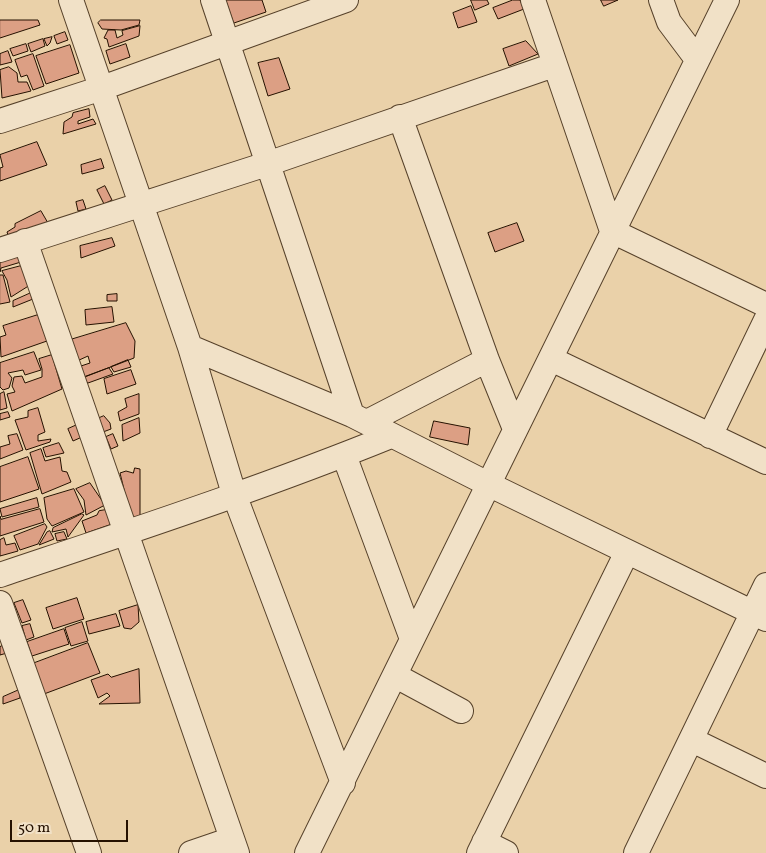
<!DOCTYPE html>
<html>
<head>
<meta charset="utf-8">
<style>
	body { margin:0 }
	#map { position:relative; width:766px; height:853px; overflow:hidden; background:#ead1a9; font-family:Vollkorn,serif }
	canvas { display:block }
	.scale { position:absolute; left:10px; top:820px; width:118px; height:22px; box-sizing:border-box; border:2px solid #251100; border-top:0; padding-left:6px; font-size:15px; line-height:18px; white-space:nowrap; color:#251100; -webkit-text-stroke:4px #f1e1c7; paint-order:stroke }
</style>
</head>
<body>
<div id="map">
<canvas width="766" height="853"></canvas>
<div class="scale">50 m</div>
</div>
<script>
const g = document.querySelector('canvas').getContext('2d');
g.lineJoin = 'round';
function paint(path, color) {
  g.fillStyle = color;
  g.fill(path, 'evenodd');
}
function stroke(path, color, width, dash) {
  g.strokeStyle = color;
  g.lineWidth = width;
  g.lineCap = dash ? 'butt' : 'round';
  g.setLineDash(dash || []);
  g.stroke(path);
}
const building = new Path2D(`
	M226 0H262L266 12 234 23Z
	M471 0H487L489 4 475 10Z
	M513 0H520L524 9 498 19 493 8Z
	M601 0H618L604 6Z
	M471 6 477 22 458 28 453 13Z
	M0 20H38L40 25 0 38Z
	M101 20H140L139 25 121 30 102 29 98 23Z
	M140 26 139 36 109 47 107 39 104 38 108 30H115L117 38 123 35 122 31Z
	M65 32 68 40 57 44 54 36Z
	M52 37 50 43 47 46 44 39Z
	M43 39 45 46 31 52 28 44Z
	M526 41 538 54 509 66 503 49Z
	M26 44 28 51 13 56 10 49Z
	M126 44 130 57 110 64 106 51Z
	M70 45 79 73 46 84 36 56Z
	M8 51 12 62 0 65V54Z
	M33 54 44 86 33 90 27 75 21 77 15 60Z
	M279 58 290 89 268 96 258 63Z
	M9 67 17 73 18 82H27L31 91 2 98 0 70Z
	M89 109 90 117 78 121V124L93 119 96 124 63 134 64 122 72 117 73 113Z
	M37 142 47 165 0 181V168L3 167 0 155Z
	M101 159 104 168 82 174 81 165Z
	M105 186 112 200 104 204 97 190Z
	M83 200 86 209 78 211 76 202Z
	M41 211 48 223 9 238 7 232 15 227V224Z
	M517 223 524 241 495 252 488 233Z
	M112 238 115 246 81 258 80 246Z
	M17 253 21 262 1 268 0 272V260Z
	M21 266 30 285 11 297 7 280 2 271Z
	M0 275H3L10 302 0 304Z
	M31 293 33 299 13 307V301Z
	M117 294V301H107V295Z
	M112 307 114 322 86 325 85 310Z
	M38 315 47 341 1 357 0 337 6 335 3 326Z
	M126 323 135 341 134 358 82 378 78 367 90 363 88 356 77 361 70 340Z
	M34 352 41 370 25 375 23 370 8 373 12 378 9 388 3 390 0 387V363Z
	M52 355 62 389 12 411 7 394 15 392 12 386 14 377 22 376 25 383 42 377V369L39 359Z
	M128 360 131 367 114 372 111 367Z
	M109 368 113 374 88 383 82 378Z
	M131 370 136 384 107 394 104 379Z
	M4 392 7 408 0 410V394Z
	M139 394V414L120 421 118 412 127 407 125 399Z
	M38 408 45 432 38 435V441L51 439 50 442 26 450 15 420 28 417V411Z
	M8 412 10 417 0 420V414Z
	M104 416 110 423 111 429 103 432 97 419Z
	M139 418 140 433 123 441 122 425Z
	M434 421 470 428 468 445 430 437Z
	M77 425 82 437 73 441 68 429Z
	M17 434 23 450 0 459V447L10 444 8 436Z
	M113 434 118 446 111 449 106 437Z
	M59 443 64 453 46 457 43 448Z
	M41 449 45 461 60 457 62 471 67 472 71 482 42 494 30 453Z
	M28 457 39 489 0 502V467Z
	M135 468 140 469V517L131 518 120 473 126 471 133 473Z
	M90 483 105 505 86 515 84 500 76 489Z
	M74 489 84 512 52 526 47 519 44 498Z
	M37 498 39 507 2 517 0 509Z
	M40 509 44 522 0 536V516L1 519Z
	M106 510 112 524 86 533 82 521 97 515 99 511Z
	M82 514 84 515 68 537 66 529 52 532 53 528Z
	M45 524 47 527 38 544 20 550 14 536Z
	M50 531 54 539 39 545 47 532Z
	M64 532 67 539 57 541 55 534Z
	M4 538 6 545 15 543 18 551 0 556V540Z
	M77 598 84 619 53 629 46 608Z
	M23 600 31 620 22 623 14 603Z
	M138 605 139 622 131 629 124 628 119 611Z
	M116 614 120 626 89 634 86 622Z
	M82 622 88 641 71 646 65 628Z
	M30 624 34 637 26 640 22 626Z
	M64 629 69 644 32 656 27 642Z
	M88 643 100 673 44 694 32 664Z
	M4 645 7 653 0 655V647Z
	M139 669 140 703 99 704 110 696 107 693 98 698 91 680 108 674 111 677Z
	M19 690 20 698 3 704V697Z`);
paint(building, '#dc9f84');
stroke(building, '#251100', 1);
const minor = new Path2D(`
	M71 0 190 347 234 494 343 783
	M213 0 352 415
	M533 0 612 231 766 305
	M661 0 669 22 696 58
	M400 117 487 360 515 429
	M0 121 102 88 346 0
	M25 241 237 853
	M0 250 270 163 554 65
	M190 347 352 415 488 484 766 619
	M551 359 766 462
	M367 422 487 360
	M710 436 766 320
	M344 455 412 639
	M0 575C131 531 263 488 391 436
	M0 603 89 853
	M396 676 461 711
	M692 740 766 776
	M484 842 506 853
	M191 853 232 839
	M307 853 727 0
	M479 853 627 552
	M636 853 766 585`);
stroke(minor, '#56412a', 26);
stroke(minor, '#f1e1c7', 24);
</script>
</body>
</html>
